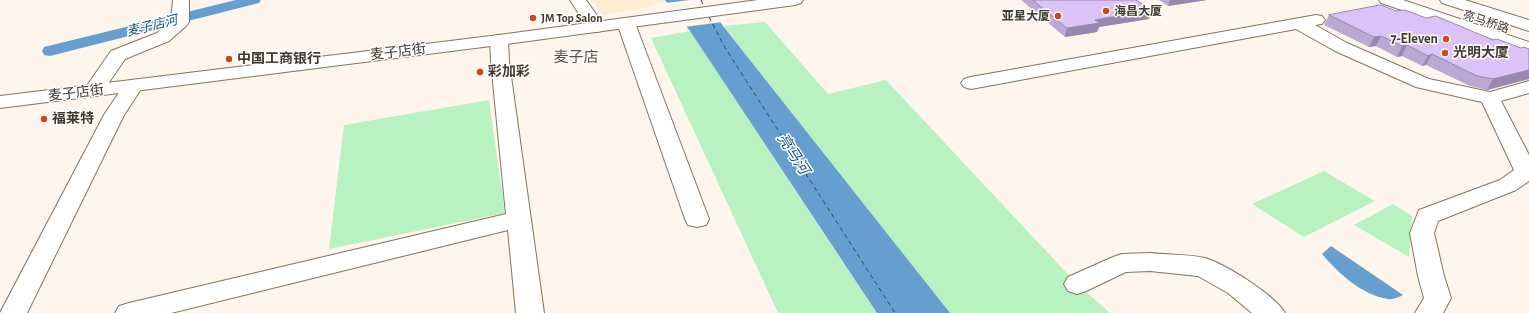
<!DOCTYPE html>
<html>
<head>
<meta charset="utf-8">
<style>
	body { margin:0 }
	canvas { display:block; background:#fef6ec }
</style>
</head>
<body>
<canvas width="1529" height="313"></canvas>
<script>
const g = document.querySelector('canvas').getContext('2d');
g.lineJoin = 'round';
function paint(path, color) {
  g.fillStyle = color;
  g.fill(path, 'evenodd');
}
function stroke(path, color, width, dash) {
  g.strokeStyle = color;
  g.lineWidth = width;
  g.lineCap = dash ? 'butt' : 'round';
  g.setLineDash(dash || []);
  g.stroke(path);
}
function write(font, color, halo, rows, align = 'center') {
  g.font = font + ' "Alegreya Sans","Noto Sans SC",sans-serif';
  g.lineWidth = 3;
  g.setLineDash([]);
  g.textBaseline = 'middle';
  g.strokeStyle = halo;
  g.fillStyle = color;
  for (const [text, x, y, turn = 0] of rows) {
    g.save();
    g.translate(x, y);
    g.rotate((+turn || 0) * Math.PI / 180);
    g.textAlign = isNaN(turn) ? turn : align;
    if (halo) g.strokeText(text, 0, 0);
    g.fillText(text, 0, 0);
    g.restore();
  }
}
paint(new Path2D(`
	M592 0H676L660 2 645 8 603 15Z`), '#ffecd1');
paint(new Path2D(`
	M765 22 828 94 886 80 1077 284 1110 313H950L723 26Z
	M690 31 877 313H778L651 38Z
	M489 100 505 213 329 249 344 125Z
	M1324 171 1375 201 1304 237 1252 204Z
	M1393 204 1412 216 1409 257 1354 225Z`), '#b9f2c1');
paint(new Path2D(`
	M665 0H706L723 26 950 313H877L690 31Z
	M1331 246 1403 295C1399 297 1393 300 1388 299 1362 295 1338 273 1322 254Z`), '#659ecf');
paint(new Path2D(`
	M690 0H708L723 22 684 27 665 3Z`), '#fef6ec');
paint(new Path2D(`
	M236 0H261L259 3 50 56 44 55 42 51 44 47Z`), '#659ecf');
stroke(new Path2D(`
	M701 0 704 7
	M709 17 724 46 895 313`), '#115382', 1, [4.5, 3.5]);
const street = new Path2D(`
	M173 0H189V22L186 26 169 41 125 59 101 94 94 96 87 94 84 90 111 51 157 33 171 20Z
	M570 0H586L605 27 602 31 596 32 590 31Z
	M1316 15 1322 16 1325 20 1322 24 1315 25 1347 43 1429 79 1490 92 1529 81V93L1501 101 1529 155V181L1516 190 1438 221 1434 233 1444 276 1451 298 1443 313H1415L1424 298 1418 276 1410 233 1419 210 1500 180 1514 170 1482 102 1416 87 1335 51 1296 29 971 89 964 87 961 83 964 79 971 77Z
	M626 18 632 19 635 23 709 219 706 225 697 227 688 225 685 219 617 23 620 19Z
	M499 35 505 36 508 40 509 62 544 313H516L508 230 171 313H115L119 306 129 303 506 214 491 62 490 40 493 36Z
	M133 80 140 82 143 86 124 115 27 313H0L104 115 126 82Z
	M1150 253C1168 255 1188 254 1205 258 1225 264 1275 295 1285 313H1252L1228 293 1198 276 1150 271 1126 272 1086 291 1077 294 1068 291 1064 284 1068 277 1113 257 1122 254Z`);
const secondary = new Path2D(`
	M758 0H803L801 3 795 5 499 45 0 108V96L499 35Z
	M1379 0H1403L1529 42V53L1381 3Z
	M1440 0H1465L1529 20V31L1442 3Z`);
stroke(street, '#84745b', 2);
stroke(secondary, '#84745b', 2);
paint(street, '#fff');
paint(secondary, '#fff');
paint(new Path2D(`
	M1021 0H1136L1151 10 1149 19 1099 27 1097 32 1065 37Z
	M1159 0H1207L1168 6Z
	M1396 11 1426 18 1521 48 1529 49V79L1487 90 1470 86 1426 65 1422 66 1402 56 1397 57 1376 46 1369 47 1324 25 1329 15Z`), '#bca8d5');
paint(new Path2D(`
	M1170 0H1207L1168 6Z
	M1151 10 1149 19 1099 27 1097 32 1065 37 1067 28 1095 20Z
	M1381 36 1376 46 1369 47 1374 37Z
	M1407 45 1402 56 1397 57 1402 46Z
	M1432 54 1426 65 1422 66 1428 56Z
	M1529 70V79L1487 90 1493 79Z`), '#9988ae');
const building = new Path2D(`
	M1033 0H1136L1151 10 1095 20 1100 23 1067 28Z
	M1381 5 1396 11 1405 10 1426 18 1436 16 1493 40 1497 39 1521 48 1524 47 1529 49V70L1493 79 1477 76 1432 54 1428 56 1407 45 1402 46 1381 36 1374 37 1329 15Z`);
paint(building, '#dbc3f8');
stroke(building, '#9988ae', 1);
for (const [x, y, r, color] of [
	[1106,11,4,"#cf4817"],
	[1058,16,4,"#cf4817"],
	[533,18,4,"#cf4817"],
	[1446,39,4,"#cf4817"],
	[1445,53,4,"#cf4817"],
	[229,59,4,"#cf4817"],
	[480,72,4,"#cf4817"],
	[44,119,4,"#cf4817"]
]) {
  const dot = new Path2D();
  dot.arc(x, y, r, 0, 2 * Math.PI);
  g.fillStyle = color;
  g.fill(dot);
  stroke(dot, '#fff', 1.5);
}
write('bold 12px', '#40392e', '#fff', [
	["海昌大厦",1114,11],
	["亚星大厦",1050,16,"right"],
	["JM Top Salon",541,18]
], 'left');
write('12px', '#40392e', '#fff', [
	["亮马桥路",1486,22,18]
]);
write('italic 13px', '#115382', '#fff', [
	["麦子店河",152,26,-14]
]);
write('bold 14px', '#40392e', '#fff', [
	["7-Eleven",1438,39,"right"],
	["光明大厦",1453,53],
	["中国工商银行",237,59],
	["彩加彩",488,72],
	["福莱特",52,119]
], 'left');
write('14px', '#40392e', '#fff', [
	["麦子店街",398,52,-7],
	["麦子店街",76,93,-7]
]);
write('15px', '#605039', '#fff', [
	["麦子店",576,57]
]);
write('italic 15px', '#115382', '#fff', [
	["亮马河",793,154,57]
]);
</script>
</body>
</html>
